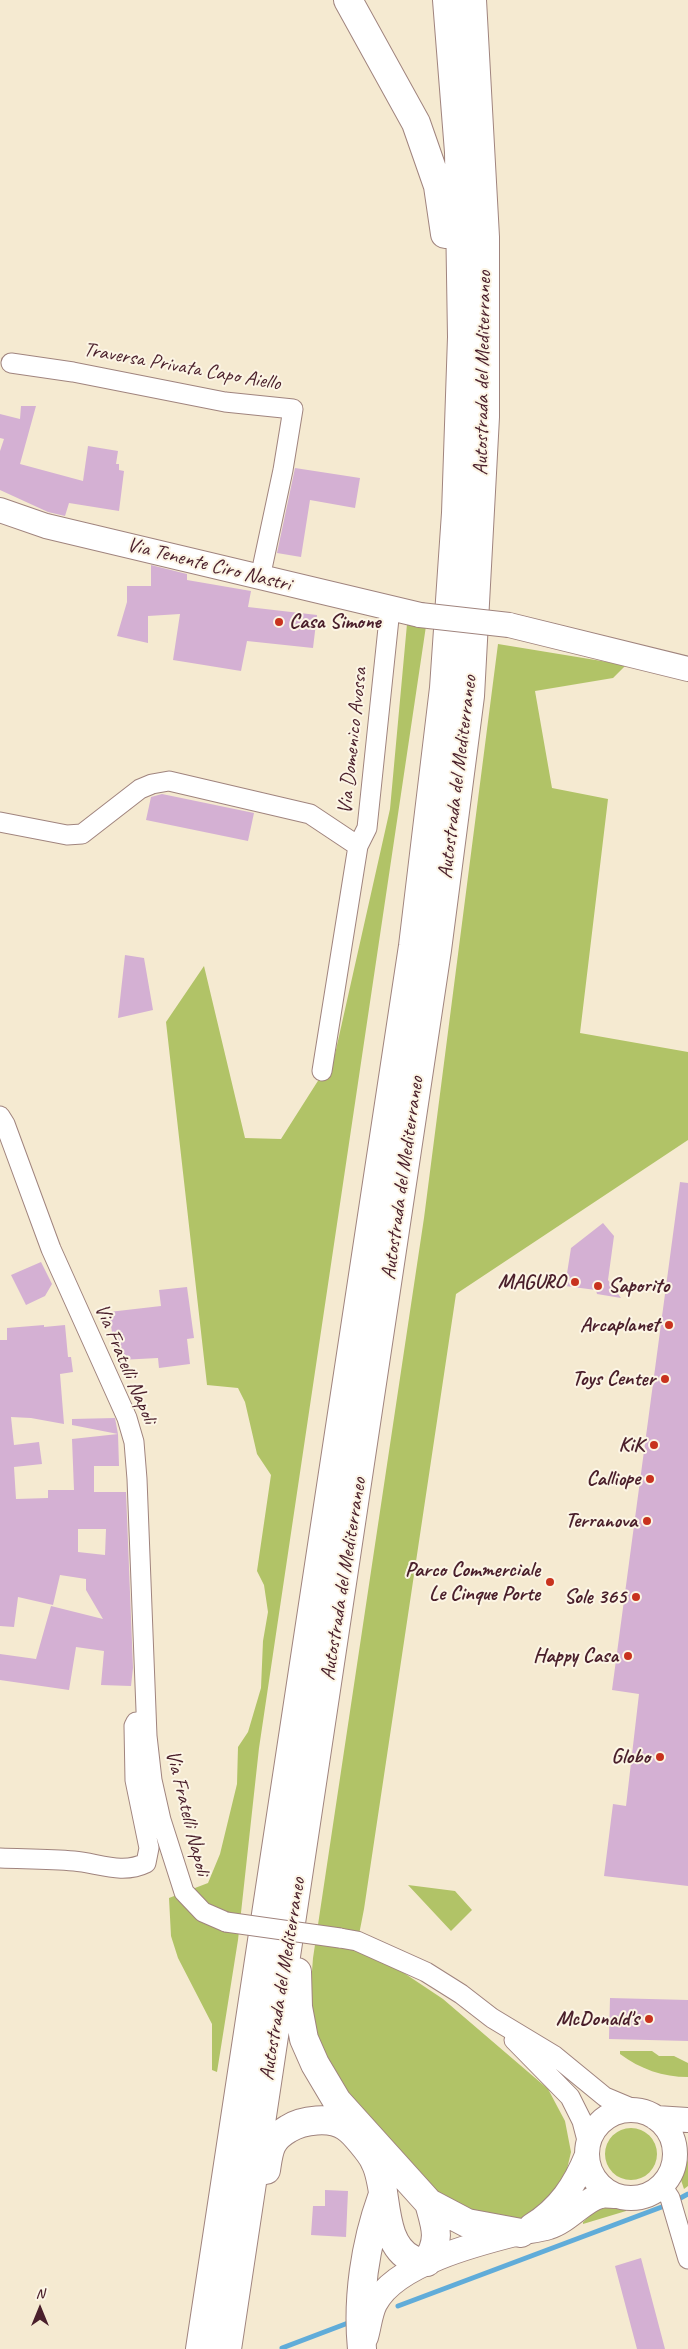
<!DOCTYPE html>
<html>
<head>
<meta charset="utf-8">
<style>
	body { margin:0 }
	#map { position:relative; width:688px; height:2349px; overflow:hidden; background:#f5ead1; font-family:Caveat,sans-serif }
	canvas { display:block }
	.north { position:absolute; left:15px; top:2284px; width:50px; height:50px; -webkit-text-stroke:4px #fcf5e5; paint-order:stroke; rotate:0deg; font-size:14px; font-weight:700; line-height:20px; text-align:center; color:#4a1f2b }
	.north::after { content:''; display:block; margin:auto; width:18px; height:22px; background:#4a1f2b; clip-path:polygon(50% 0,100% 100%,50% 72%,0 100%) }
</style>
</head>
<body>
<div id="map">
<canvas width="688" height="2349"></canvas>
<div class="north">N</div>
</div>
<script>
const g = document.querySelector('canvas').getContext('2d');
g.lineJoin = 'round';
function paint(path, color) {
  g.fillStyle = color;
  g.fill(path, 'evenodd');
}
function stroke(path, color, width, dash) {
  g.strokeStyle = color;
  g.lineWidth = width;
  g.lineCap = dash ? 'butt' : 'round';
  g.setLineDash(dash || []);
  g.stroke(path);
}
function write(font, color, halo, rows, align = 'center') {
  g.font = font + ' Caveat,sans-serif';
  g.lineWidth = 4;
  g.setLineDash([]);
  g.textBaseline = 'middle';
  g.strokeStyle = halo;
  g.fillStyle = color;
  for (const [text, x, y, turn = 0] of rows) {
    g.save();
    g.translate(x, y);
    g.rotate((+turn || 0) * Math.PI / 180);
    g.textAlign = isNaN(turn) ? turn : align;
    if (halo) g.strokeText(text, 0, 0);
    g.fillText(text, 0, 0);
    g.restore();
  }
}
paint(new Path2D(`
	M407 624 426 626 259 1748 238 1940 217 2072 212 2070V2024L178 1958 171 1936 169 1898 208 1883 220 1854 237 1784 238 1747 248 1732 261 1688 263 1641 268 1612 264 1585 257 1571 271 1475 257 1454 245 1402 238 1388 207 1385 166 1022 204 966 245 1138 281 1139 335 1054 390 809Z
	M498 644 626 665 613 678 535 691 552 788 608 799 580 1033 688 1052V1140L456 1294 364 1909 356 1950 398 1969 443 1999 548 2089 565 2121 571 2152 565 2178 544 2204 530 2217 508 2221 444 2203 342 2091 308 2025 313 1958 424 1218Z
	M408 1885 455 1891 472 1910 451 1931Z
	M620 2051H652L659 2056H674L688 2063V2077C663 2077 640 2069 620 2054Z
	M605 2154a26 26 0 1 1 52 0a26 26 0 1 1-52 0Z
	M688 2159V2186L684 2189 681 2180Z
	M613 2206 626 2209V2211L583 2224V2222L600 2207Z`), '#b1c367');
stroke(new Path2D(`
	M675 2201 688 2194
	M398 2306 667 2205
	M282 2348 348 2323`), '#60acd9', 5);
paint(new Path2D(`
	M21 406H36L20 464 83 481 88 446 118 451 116 464H119V470L124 471 119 511 69 503 65 516 48 512 0 490V451L4 439 0 438V414L20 419Z
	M295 468 360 478 355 508 310 500 301 557 277 553Z
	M151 565 187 574V580L251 591 248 607 317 615 313 648 247 641 241 671 173 660 180 614 148 616V643L117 636 127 602V586H151Z
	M162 794 254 813 248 841 146 820 151 797Z
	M125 955 144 958 153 1010 118 1018Z
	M680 1182 688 1183V1886L604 1876 613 1804 626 1806 639 1694 612 1690Z
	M603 1223 614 1236 608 1280 621 1298 597 1294 596 1290 565 1286 571 1248Z
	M41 1262 52 1284 45 1296 26 1305 11 1275Z
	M187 1287 194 1338 187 1339 190 1364 159 1368 158 1358 120 1360V1353H115L109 1312 161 1306 159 1290Z
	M44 1325V1327L65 1325 68 1357H71L73 1372 60 1374 64 1424 31 1418 11 1417 14 1445 39 1442 42 1464 14 1467 16 1499 48 1498V1490H74L72 1439 118 1434 119 1466H94V1492H126L133 1668 131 1686 101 1685 104 1651 76 1647 69 1690 0 1680V1654L36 1659 51 1606 103 1619 86 1590V1579L60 1575 53 1605 18 1597 14 1627 0 1626V1340H7V1328ZM78 1529H106L105 1555 78 1552Z
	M115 1418 118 1434 72 1425V1419Z
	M610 1998 688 2000V2041L609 2039Z
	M325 2190 348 2191 346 2237 311 2235 313 2206H325Z
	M641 2258 665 2349H637L615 2266Z`), '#d4b0d3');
const minor = new Path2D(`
	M11 363 73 372 225 402 293 409 283 470 260 578
	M0 822 67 835 82 834 140 789 152 784 169 781 310 814 358 846 367 828 390 609
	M322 1071 358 846
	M0 1116 5 1124 51 1249 127 1418 134 1442 137 1479 147 1736 152 1780 161 1820 184 1892 203 1912 226 1922
	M0 1858C25 1859 49 1859 74 1861 98 1863 122 1875 146 1863L149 1848 135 1780 134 1726 136 1722
	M340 1938 357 1941 426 1972 461 1994 492 2018 555 2056 605 2097 636 2110
	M514 2040 570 2097 582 2121 588 2144
	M662 2186 670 2198 688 2259`);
const tertiary = new Path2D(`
	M0 510 46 526 420 615
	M509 625 688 669
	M587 2154a44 44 0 1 1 88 0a44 44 0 1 1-88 0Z
	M656 2118 688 2120
	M531 2226C559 2209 575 2185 587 2155
	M366 2337C369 2327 370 2314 375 2304 395 2264 479 2243 519 2233 529 2231 540 2230 549 2227 569 2221 586 2198 601 2196 605 2195 611 2196 616 2196`);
const motorway = new Path2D(`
	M348 0 416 123 438 186 445 234
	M297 1972 298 2007 304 2039 315 2064 337 2101 429 2203 467 2223 521 2233
	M266 2170C269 2151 269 2140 288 2129 302 2120 331 2116 346 2127 353 2131 372 2154 375 2162 389 2188 379 2243 412 2259 416 2261 422 2261 427 2262 441 2239 436 2228 429 2203
	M200 2349 413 946 444 688 456 513 462 337 459 152 447 0
	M227 2349 437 950 470 696 485 417V237L472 0
	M362 2349C357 2299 365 2244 382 2197`);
stroke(minor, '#a0847e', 21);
stroke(tertiary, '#a0847e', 26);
stroke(motorway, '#a0847e', 30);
stroke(minor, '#fff', 19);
stroke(tertiary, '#fff', 24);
stroke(motorway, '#fff', 28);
const minorBridge = new Path2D(`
	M226 1922 340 1938`);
const tertiaryBridge = new Path2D(`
	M420 615 509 625`);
stroke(minorBridge, '#a0847e', 21, []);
stroke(tertiaryBridge, '#a0847e', 26, []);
stroke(minorBridge, '#fff', 19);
stroke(tertiaryBridge, '#fff', 24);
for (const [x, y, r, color] of [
	[279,622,5,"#c8321e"],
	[575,1282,5,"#c8321e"],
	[598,1286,5,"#c8321e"],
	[669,1325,5,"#c8321e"],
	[665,1379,5,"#c8321e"],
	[654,1445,5,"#c8321e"],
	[650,1479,5,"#c8321e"],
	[647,1521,5,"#c8321e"],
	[550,1582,5,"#c8321e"],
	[636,1597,5,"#c8321e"],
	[628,1656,5,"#c8321e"],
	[660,1757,5,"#c8321e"],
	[649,2019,5,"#c8321e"]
]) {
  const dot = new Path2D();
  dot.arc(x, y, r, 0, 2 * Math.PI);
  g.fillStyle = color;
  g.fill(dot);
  stroke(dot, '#fcf5e5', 2);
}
write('21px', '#4a1f2b', '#fcf5e5', [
	["Traversa Privata Capo Aiello",182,367,10],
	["Autostrada del Mediterraneo",483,373,-89],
	["Via Tenente Ciro Nastri",209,565,14],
	["Via Domenico Avossa",353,741,-84],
	["Autostrada del Mediterraneo",458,777,-83],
	["Autostrada del Mediterraneo",403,1178,-82],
	["Via Fratelli Napoli",125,1364,67],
	["Autostrada del Mediterraneo",344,1579,-81],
	["Via Fratelli Napoli",187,1813,76],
	["Autostrada del Mediterraneo",283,1979,-81]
]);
write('bold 21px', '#4a1f2b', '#fcf5e5', [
	["Casa Simone",289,622,"left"],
	["MAGURO",565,1282],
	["Saporito",608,1286,"left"],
	["Arcaplanet",659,1325],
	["Toys Center",655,1379],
	["KiK",644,1445],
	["Calliope",640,1479],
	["Terranova",637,1521],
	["Parco Commerciale",540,1570],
	["Le Cinque Porte",540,1594],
	["Sole 365",626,1597],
	["Happy Casa",618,1656],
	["Globo",650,1757],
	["McDonald's",639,2019]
], 'right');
</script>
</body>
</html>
